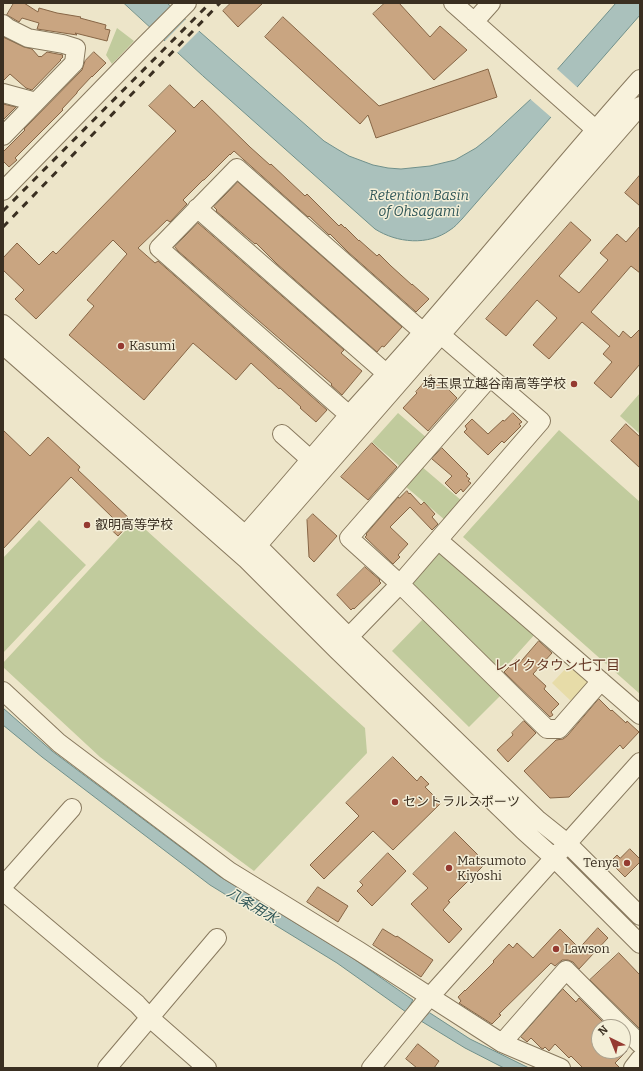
<!DOCTYPE html>
<html>
<head>
<meta charset="utf-8">
<style>
	body { margin:0 }
	#map { position:relative; width:643px; height:1071px; overflow:hidden; background:#ede5c9; font-family:Bitter,serif }
	canvas { display:block }
	.frame { position:absolute; inset:0; border:4px solid #3a2f21; pointer-events:none }
	.north { position:absolute; left:591px; top:1019px; width:40px; height:40px; box-sizing:border-box; background:#f4efd8; border:1px solid #aaa28f; border-radius:50%; rotate:317deg; font-size:11px; font-weight:700; line-height:16px; text-align:center; color:#3a2f21 }
	.north::after { content:''; display:block; margin:auto; width:14px; height:18px; background:#953a31; clip-path:polygon(50% 0,100% 100%,50% 72%,0 100%) }
</style>
</head>
<body>
<div id="map">
<canvas width="643" height="1071"></canvas>
<div class="frame"></div>
<div class="north">N</div>
</div>
<script>
const g = document.querySelector('canvas').getContext('2d');
g.lineJoin = 'round';
function paint(path, color) {
  g.fillStyle = color;
  g.fill(path, 'evenodd');
}
function stroke(path, color, width, dash) {
  g.strokeStyle = color;
  g.lineWidth = width;
  g.lineCap = dash ? 'butt' : 'round';
  g.setLineDash(dash || []);
  g.stroke(path);
}
function write(font, color, halo, rows, align = 'center') {
  g.font = font + ' Bitter,"Noto Sans JP",serif';
  g.lineWidth = 3;
  g.setLineDash([]);
  g.textBaseline = 'middle';
  g.strokeStyle = halo;
  g.fillStyle = color;
  for (const [text, x, y, turn = 0] of rows) {
    g.save();
    g.translate(x, y);
    g.rotate((+turn || 0) * Math.PI / 180);
    g.textAlign = isNaN(turn) ? turn : align;
    if (halo) g.strokeText(text, 0, 0);
    g.fillText(text, 0, 0);
    g.restore();
  }
}
paint(new Path2D(`
	M117 28 134 41 112 64 106 55Z
	M640 393V434L620 416Z
	M398 413 428 439 403 469 372 442Z
	M559 430 640 502V694L463 537Z
	M421 466 462 501 445 520 405 486Z
	M39 520 86 565 3 653V558Z
	M135 520 365 728 367 753 254 871 100 757 3 667V663Z
	M435 551 441 552 536 633 500 673 412 584Z
	M424 618 502 694 469 727 392 651Z`), '#c1cb9d');
paint(new Path2D(`
	M571 663 588 678V687L573 703 552 683Z`), '#e7dca8');
const water = new Path2D(`
	M124 3H167L324 141 337 149 349 156 373 165 388 168 401 169 430 166 455 160 476 148 491 136 532 98 616 3H640V15L462 219C458 223 455 227 450 230 428 246 397 243 375 229L203 76Z
	M3 708 52 751 219 876 351 957 413 1000 406 1012 337 963 210 885 42 757 3 725Z
	M430 1013 470 1039 529 1068H504L465 1048 421 1021Z`);
paint(water, '#aac1bc');
stroke(water, '#70908b', 1);
paint(new Path2D(`
	M187 18 201 29 176 54 164 42Z
	M556 68 578 88 552 118 529 98Z`), '#ede5c9');
const building = new Path2D(`
	M14 3H24L38 12 39 8 57 13 81 17 80 18 106 25 105 29 110 30 107 41 75 33 77 35 37 29 39 23 22 18 19 22 7 15Z
	M231 3H263L238 27 223 11Z
	M385 3H399L430 37 440 26 467 50 434 80 373 14Z
	M283 17 379 106 488 69 497 97 376 138 368 115 360 124 265 37Z
	M3 37 24 47 32 49 39 57 40 56 41 57 47 52 63 55 62 56 63 57 60 60H61L32 90 26 88 10 74 3 81Z
	M94 52 106 63 92 77V76L77 92V93L62 109 63 110 15 158 17 160 9 167 3 161V152L25 130 24 129 82 70 85 61Z
	M170 85 194 108 202 100 250 147 270 165 271 164 305 196 307 194 339 226 341 224 345 228V227L359 241V240L377 256 379 254 391 266 412 285V284L429 299 416 312 415 311 348 252 330 234 329 235 309 216 308 217 234 151 230 155V154L204 180H203L183 200 187 204 170 222 167 220 138 248 155 263 158 261 327 410 316 422 300 408 301 407 280 388 279 389 251 363 236 380 193 343 144 400 69 335 94 306 87 300 127 254 113 240 36 319 15 299 24 290 3 270V258L17 243 39 265 53 251 56 254 176 131 149 106Z
	M3 104 16 107 3 120Z
	M640 175V206L625 193Z
	M238 182 402 327 384 347 382 346 377 352 277 264 256 243 255 244 216 211 217 210 214 207Z
	M571 222 591 240 559 276 579 293 608 260 600 253 617 234 626 242 640 226V273L631 266 591 312 619 337 623 331 631 338 640 329V364L611 398 594 383 612 362 603 354 610 346 582 322 549 359 533 345 557 318 537 300 506 336 486 319Z
	M198 223 344 350 341 353 362 371 342 395 331 385 332 384 178 251 175 247Z
	M431 375 447 390 448 389 457 398 428 431 403 408 417 393 416 392Z
	M513 413 522 422 519 424 521 426 504 443 502 441 488 455 464 432 467 429 465 426 472 419 488 434 503 420 504 421Z
	M626 424 640 437V468L611 441Z
	M3 430 30 456 48 437 80 467 78 470 132 521 118 536 106 525 113 518 71 477 3 549Z
	M372 443 397 467 368 500 341 477Z
	M442 448 468 474 466 476 470 479 468 481 471 483 463 492 461 489 456 494 445 483 452 476 432 459Z
	M407 491 409 494 410 493 421 505 424 502 435 514 432 517 438 524 432 530 410 507 390 527 408 544 398 555 400 557 393 564 365 537 367 535 366 534 398 497 399 498Z
	M313 514 337 536 314 562 309 557 307 520Z
	M365 567 380 580 379 581 381 583 354 609 353 608 351 610 337 595Z
	M539 641 552 653 533 674 546 686 544 689 559 704 551 712 553 715 550 717 504 672 517 659 520 662Z
	M599 699 611 711 612 710 626 723 627 721 639 732 623 749 620 745 569 797 550 798 524 771 556 740 563 739 567 736Z
	M524 721 536 733 508 762 497 750 513 735 512 733Z
	M393 757 417 781 421 776 429 784 425 787 441 803 393 850 373 831 324 879 310 865 359 816 346 803Z
	M455 832 486 863 448 901 450 902 443 910 462 929 449 943 411 904 428 888 413 874Z
	M630 849 640 859V862L625 877 610 862 617 855 620 858Z
	M388 853 406 871 372 906 357 891 363 885 360 882Z
	M318 887 348 906 338 922 307 902Z
	M598 928 608 938 579 969 573 962 568 960H562L555 966 551 963 499 1014 501 1015 492 1024 459 1003 461 1001 458 997 465 990V991L494 962 493 961 509 944 513 948 517 943 533 958 560 929 579 948Z
	M383 929 396 937 397 936 433 960 421 977 373 945Z
	M619 953 640 975V1029L590 980Z
	M563 989 576 1002 579 998 608 1027H599V1051H627L615 1063 620 1068H583L571 1056 569 1058 555 1044 549 1051 545 1047 543 1049 541 1048 531 1038 527 1042 521 1037Z
	M418 1044 439 1061 434 1068H417L406 1059Z`);
paint(building, '#c9a581');
stroke(building, '#866545', 1);
const minor = new Path2D(`
	M453 3 604 137
	M474 22 491 3
	M3 24 8 28 28 38 63 44 76 48 74 63 3 136
	M3 93 36 102
	M3 191 142 48 187 3
	M197 208 387 374
	M3 324 258 546 349 637 537 819 567 843 640 916
	M441 335 541 421 438 540 640 715
	M3 345 246 559 337 650 524 831 554 858 640 944
	M490 377 349 538 400 584 547 729H559L601 681
	M349 415 159 248 237 168 423 332
	M282 434 311 460
	M238 543C276 501 312 457 349 415 374 387 399 360 423 332 496 248 566 162 640 79
	M250 554 640 106
	M341 645 400 584 438 540
	M3 691 59 743 229 871 359 951 502 1043 561 1068
	M3 886 72 808
	M3 891 137 1004 150 1018 207 1068
	M623 1027 640 1044
	M502 1043 566 970 623 1027
	M107 1068 217 938
	M371 1068 426 1001 640 762
	M633 1068 640 1059`);
stroke(minor, '#88795e', 20);
stroke(minor, '#f8f2dc', 18);
stroke(new Path2D(`
	M3 211 210 3
	M3 227 220 3`), '#3a2f21', 3, [7, 7]);
for (const [x, y, r, color] of [
	[121,346,4,"#953a31"],
	[574,384,4,"#953a31"],
	[87,525,4,"#953a31"],
	[395,802,4,"#953a31"],
	[627,863,4,"#953a31"],
	[449,868,4,"#953a31"],
	[556,949,4,"#953a31"]
]) {
  const dot = new Path2D();
  dot.arc(x, y, r, 0, 2 * Math.PI);
  g.fillStyle = color;
  g.fill(dot);
  stroke(dot, '#f4efd8', 1.5);
}
write('13px', '#3a2f21', '#f4efd8', [
	["Kasumi",129,346],
	["埼玉県立越谷南高等学校",566,384,"right"],
	["叡明高等学校",95,525],
	["セントラルスポーツ",403,802],
	["Matsumoto",457,861],
	["Kiyoshi",457,876],
	["Tenya",619,863,"right"],
	["Lawson",564,949]
], 'left');
write('italic 14px', '#315859', '#f4efd8', [
	["Retention Basin",419,196],
	["of Ohsagami",419,212],
	["八条用水",252,906,31]
]);
write('14px', '#643623', '#f4efd8', [
	["レイクタウン七丁目",557,666]
]);
</script>
</body>
</html>
